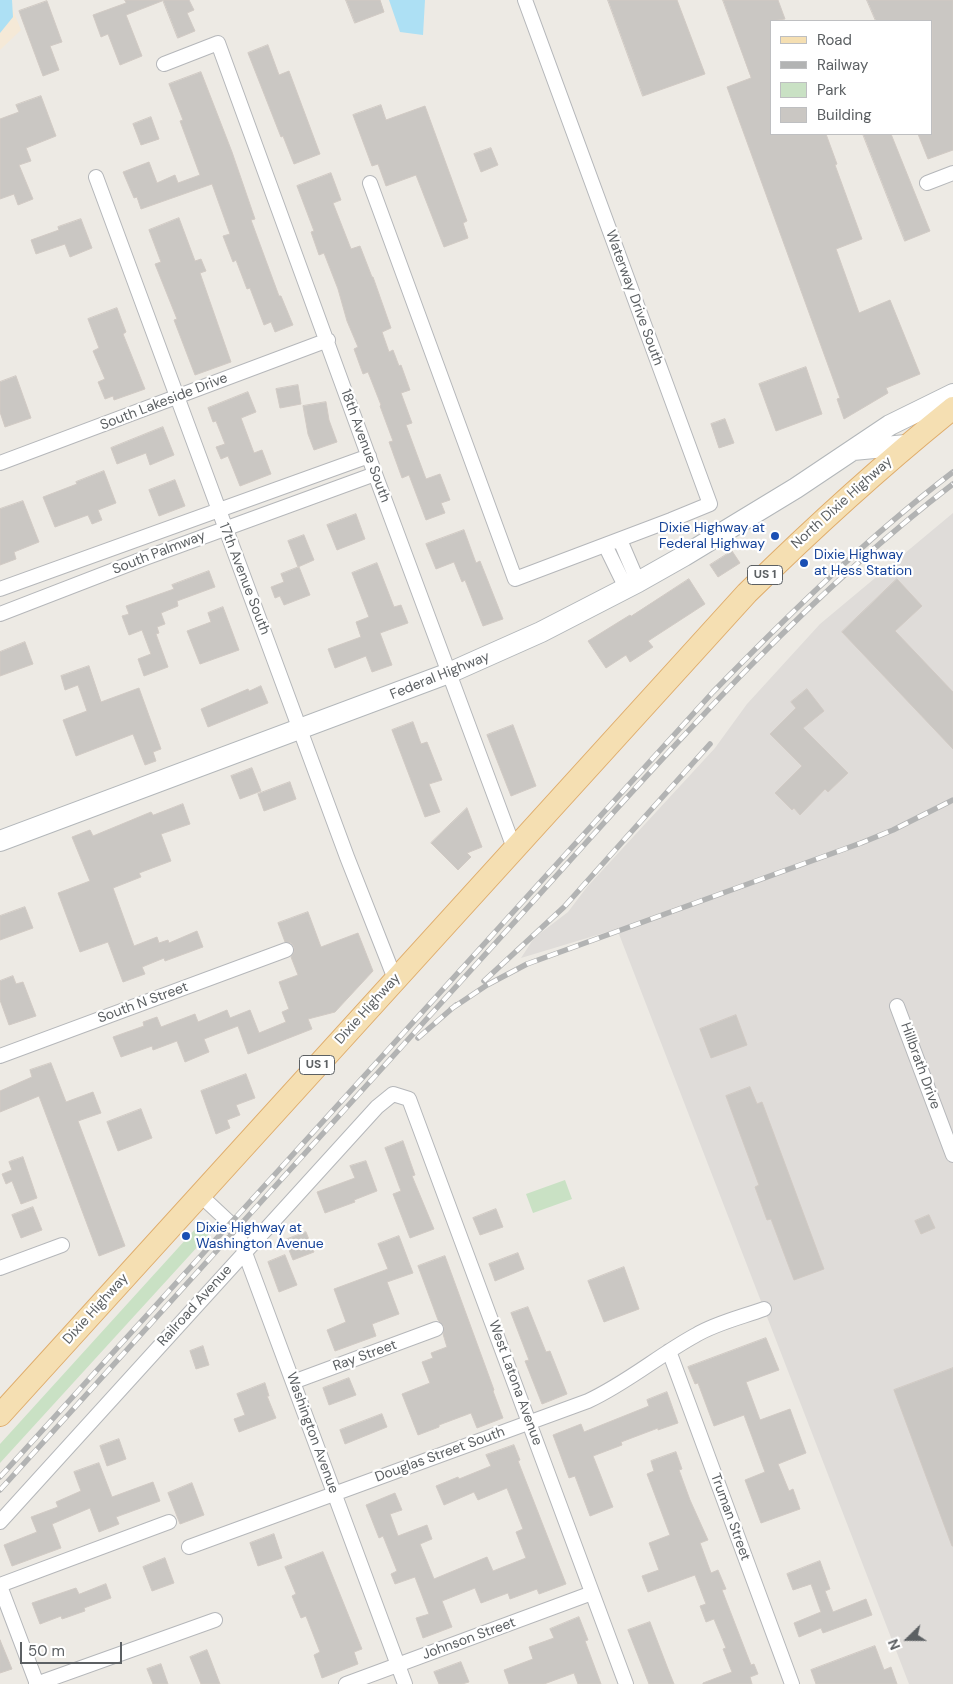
<!DOCTYPE html>
<html>
<head>
<meta charset="utf-8">
<style>
	body { margin:0 }
	#map { position:relative; width:953px; height:1684px; overflow:hidden; background:#edeae4; font-family:"DM Sans",sans-serif }
	canvas { display:block }
	.legend { position:absolute; left:770px; top:20px; width:162px; height:115px; box-sizing:border-box; background:#fff; border:1px solid #bebfc1; margin:0; padding:6px 9px; list-style:none; font-size:15px; color:#5c6063 }
	.legend li { display:flex; align-items:center; gap:10px; height:25px }
	.legend b { width:25px; border:1px solid #bebfc1 }
	.north { position:absolute; left:883px; top:1614px; width:50px; height:50px; -webkit-text-stroke:4px #fff; paint-order:stroke; rotate:248deg; font-size:14px; font-weight:700; line-height:20px; text-align:center; color:#5c6063 }
	.north::after { content:''; display:block; margin:auto; width:18px; height:22px; background:#5c6063; clip-path:polygon(50% 0,100% 100%,50% 72%,0 100%) }
	.scale { position:absolute; left:20px; top:1642px; width:102px; height:22px; box-sizing:border-box; border:2px solid #5c6063; border-top:0; padding-left:6px; font-size:15px; line-height:18px; white-space:nowrap; color:#5c6063; -webkit-text-stroke:4px #fff; paint-order:stroke }
</style>
</head>
<body>
<div id="map">
<canvas width="953" height="1684"></canvas>
<ul class="legend">
<li><b style="height:6px;background:#f5dfb2"></b>Road</li>
<li><b style="height:6px;background:#b2b3b3"></b>Railway</li>
<li><b style="height:14px;background:#c9e1c4"></b>Park</li>
<li><b style="height:14px;background:#cac7c3"></b>Building</li>
</ul>
<div class="north">N</div>
<div class="scale">50 m</div>
</div>
<script>
const g = document.querySelector('canvas').getContext('2d');
g.lineJoin = 'round';
function paint(path, color) {
  g.fillStyle = color;
  g.fill(path, 'evenodd');
}
function stroke(path, color, width, dash) {
  g.strokeStyle = color;
  g.lineWidth = width;
  g.lineCap = dash ? 'butt' : 'round';
  g.setLineDash(dash || []);
  g.stroke(path);
}
function write(font, color, halo, rows, align = 'center') {
  g.font = font + ' "DM Sans",sans-serif';
  g.lineWidth = 4.5;
  g.setLineDash([]);
  g.textBaseline = 'middle';
  g.strokeStyle = halo;
  g.fillStyle = color;
  for (const [text, x, y, turn = 0] of rows) {
    g.save();
    g.translate(x, y);
    g.rotate((+turn || 0) * Math.PI / 180);
    g.textAlign = isNaN(turn) ? turn : align;
    if (halo) g.strokeText(text, 0, 0);
    g.fillText(text, 0, 0);
    g.restore();
  }
}
paint(new Path2D(`
	M953 513V1684H909L617 929 521 958 534 938 568 912 587 887 715 748 747 704 820 624Z`), '#dfdcd9');
paint(new Path2D(`
	M565 1180 572 1199 533 1213 526 1194Z
	M198 1226 210 1228V1233L0 1463V1444Z`), '#c9e1c4');
paint(new Path2D(`
	M9 0 21 30 0 50V6Z`), '#f5e9d7');
paint(new Path2D(`
	M0 0H12L13 17 0 33Z
	M389 0H425L423 35 400 32Z`), '#ade0f4');
const building = new Path2D(`
	M125 0H162V1L126 15 142 56 120 65 108 34 101 37 93 15 126 3Z
	M163 0H189L194 10 187 13 195 31 178 38Z
	M346 0H380L384 12 355 23Z
	M608 0H677L705 74 643 96Z
	M723 0H778L785 19 772 21V134H826L837 164 835 165 862 239 836 249 859 313 890 300 920 374 886 388 888 393 844 419 837 399 840 398 727 87 751 78Z
	M867 0H953V150L928 159 918 134H932V21H876Z
	M47 1 62 42 50 46 59 70 43 76 19 11Z
	M268 45 279 75 289 71 320 154 294 164 283 136 281 137 248 53Z
	M201 72 232 152 255 219 251 220 279 296H281L293 325 275 332 271 322 264 325 250 288 247 289 236 260 233 262 223 236 230 234 212 184 141 209 137 197 134 198 123 172 149 162 157 183 175 175 178 183 200 175 180 121 183 120 169 84Z
	M41 96 56 136 26 148 31 161 19 165 33 199 18 205 14 194 0 199V119L19 112 16 105Z
	M381 105 386 120 425 106 467 221 463 223 468 238 444 247 416 175 386 186 378 164 372 166 353 115Z
	M151 117 159 139 141 145 133 124Z
	M863 134H891L930 231 905 241Z
	M491 148 498 165 481 172 474 154Z
	M331 173 341 200 333 203 351 249 360 246 372 277H373L391 328 382 332 389 352 393 350 399 366 401 365 410 390 401 393 412 423 406 425 426 479 440 474 450 500 441 503 445 513 426 520 409 475 402 478 389 442 393 441 380 406 381 405 368 372 363 374 354 349 358 347 347 321 338 289 324 253 319 255 311 232 314 231 297 186Z
	M179 218 195 261 201 259 206 271 200 273 231 362 195 375 174 320 177 319 155 264 161 262 149 230Z
	M81 219 92 248 70 257 65 244 36 254 31 240 59 230 58 227Z
	M117 308 126 332 123 334 145 389 114 400 113 396 105 399 98 382 105 379 93 351 99 348 88 319Z
	M806 367 822 414 776 431 759 384Z
	M16 376 31 418 5 427 0 412V382Z
	M298 385 301 404 280 408 276 389Z
	M248 392 256 412 241 418 254 453 262 450 271 474 240 486 228 456 221 459 216 447 225 444 216 421 213 422 208 408Z
	M326 402 329 420 337 442 314 450 308 434 303 406Z
	M725 419 734 443 719 448 711 424Z
	M163 427 174 455 150 465 146 453 117 464 111 448Z
	M104 471 116 503 98 510 102 520 92 524 88 515 55 527 43 497 77 484 76 482Z
	M175 480 185 506 159 516 149 490Z
	M23 501 39 542 14 552 16 559 0 565V509Z
	M356 514 365 539 337 550 327 525Z
	M464 530 476 563 480 561 503 619 483 626 465 580 462 582 454 562 436 569 426 544Z
	M304 535 314 560 298 567 288 541Z
	M732 551 740 563 718 577 710 565Z
	M377 563 394 607 401 605 408 623 380 633 392 665 372 672 366 656 335 668 328 649 361 637 356 622 369 617 352 573Z
	M299 567 310 595 284 605 280 596 275 598 271 587 284 582 281 574Z
	M209 571 215 587 177 601 178 606 161 613 165 624 157 627 159 633 156 634 168 667 144 676 138 659 151 654 142 630 129 635 122 616 129 614 126 606 174 589 172 585Z
	M689 579 705 604 648 641 653 647 630 662 626 655 606 668 588 641 630 615 631 616Z
	M897 579 922 606 895 631 953 692V749L842 632Z
	M223 607 239 650 200 664 187 631 211 622 208 613Z
	M25 642 33 664 0 676V652Z
	M89 666 101 702 139 688 161 749 153 752 156 761 145 765 133 734 76 756 63 720 87 711 78 685 65 690 61 676Z
	M261 686 268 703 208 727 201 709 248 689 249 691Z
	M807 689 824 711 803 728 848 773 828 792 825 789 800 815 794 808 792 810 775 793 802 766 770 734 796 708 791 702Z
	M413 722 421 744 427 742 442 780 429 784 440 812 425 817 392 730Z
	M513 725 536 786 511 796 487 735Z
	M252 768 261 791 240 799 231 776Z
	M290 782 296 799 264 811 258 794Z
	M183 804 190 824 161 834 171 861 139 873 141 877 113 888 134 946 157 937 159 943 168 940 169 943 197 931 203 947 165 961 164 958 142 967 145 974 123 982 108 942 80 952 58 893 90 881 72 837 90 830 93 836 151 812 153 815Z
	M467 808 482 847 467 853 471 857 458 870 431 843Z
	M25 907 33 928 0 940V916Z
	M308 912 321 947 358 933 373 971 335 1012 308 1019 312 1029 248 1054 238 1026 204 1039 209 1052 185 1062 177 1041 153 1050 152 1046 121 1057 113 1037 144 1026 143 1022 157 1017 161 1027 195 1014 198 1022 227 1010 230 1018 250 1010 259 1033 286 1022 282 1012 289 1009 279 982 298 975 291 957 294 952V947L291 943 285 942 278 923Z
	M13 976 16 984 23 982 36 1016 9 1025 0 1000V981Z
	M736 1015 747 1045 711 1058 700 1029Z
	M51 1063 66 1102 93 1092 101 1113 78 1121 125 1246 99 1256 39 1096 0 1112V1091L32 1077 30 1070Z
	M246 1074 255 1098 236 1105 240 1115 227 1120 230 1128 216 1134 201 1091Z
	M750 1087 757 1104 762 1102 824 1269 794 1280 771 1219 767 1220 755 1187 759 1185 726 1096Z
	M141 1109 152 1138 118 1151 107 1122Z
	M403 1141 415 1175 412 1176 434 1229 410 1238 393 1194 401 1191 385 1148Z
	M23 1157 37 1198 21 1204 12 1181 6 1184 2 1174 12 1170 9 1162Z
	M366 1161 377 1191 354 1200 355 1202 325 1213 317 1192 355 1178 350 1166Z
	M33 1207 42 1230 21 1238 12 1215Z
	M496 1209 503 1227 480 1235 473 1218Z
	M929 1215 935 1228 921 1234 915 1221Z
	M306 1232 314 1252 293 1260 285 1240Z
	M399 1236 413 1273 387 1282 399 1314 372 1324 376 1336 335 1351 327 1330 346 1322 334 1289 388 1269 378 1244Z
	M518 1253 524 1269 495 1281 489 1264Z
	M285 1255 297 1285 279 1292 268 1262Z
	M445 1256 494 1390 493 1391 503 1418 477 1428 471 1413 439 1425V1427L418 1435 402 1394 430 1383 422 1362 433 1358 431 1353 447 1347 443 1334 444 1326 438 1320 418 1266Z
	M624 1267 639 1309 604 1322 588 1281Z
	M528 1307 546 1352 550 1351 567 1394 542 1404 525 1361 529 1360 511 1313Z
	M766 1338 779 1370 746 1382 760 1420 790 1409 806 1453 778 1464 789 1491 793 1489 800 1509 761 1523 745 1480 765 1472 744 1415 714 1426 698 1383 695 1384 688 1367Z
	M203 1346 209 1365 196 1369 190 1351Z
	M953 1368V1546H952L894 1390Z
	M349 1378 356 1395 329 1405 323 1388Z
	M265 1383 269 1396H267L276 1418 239 1432 234 1419 245 1415 237 1394Z
	M667 1392 678 1423 658 1430V1428L621 1442 622 1445 593 1456 613 1507 590 1516 575 1476 569 1478 553 1435 581 1424 584 1432 649 1406 647 1400Z
	M382 1414 387 1427 345 1444 340 1430Z
	M119 1439 126 1459 107 1466 100 1446Z
	M514 1445 520 1460 518 1461 566 1584 539 1594 537 1589 510 1599 508 1593 481 1603 475 1588 442 1601 452 1627 423 1638 416 1618 429 1614 415 1577 395 1584 391 1574 397 1571 383 1536 379 1538 366 1505 395 1493 402 1510 390 1514 398 1536 427 1525 432 1539 420 1544 434 1579 487 1557 493 1571 526 1558 516 1532 523 1529 507 1488 478 1500 474 1492 444 1505 436 1486 458 1477 459 1479 491 1466 486 1455Z
	M676 1452 682 1469 679 1470 690 1500 708 1540 700 1543 711 1573 718 1570 726 1589 722 1590 751 1665 754 1664 758 1674 750 1677 752 1684H703V1683L732 1672 723 1649 726 1648 714 1619 706 1622 700 1606 706 1604 695 1575 648 1592 642 1576 659 1570 649 1543 670 1535 647 1474 654 1471 651 1461Z
	M99 1463 112 1497 153 1482 160 1501 116 1517 119 1524 99 1532 90 1508 52 1524 61 1548 12 1566 4 1545 37 1532 31 1517 58 1507 56 1502 81 1491 74 1472Z
	M192 1483 204 1515 180 1524 168 1493Z
	M274 1534 282 1558 258 1566 250 1543Z
	M323 1552 362 1649 354 1652 358 1664 322 1678 314 1655 320 1652 306 1616 301 1618 292 1596 296 1594 285 1567Z
	M165 1558 174 1583 152 1591 143 1567Z
	M820 1561 830 1589 825 1591 833 1612 866 1599 872 1615 823 1633 821 1628 799 1637 794 1623 821 1612 811 1584 793 1590 787 1574Z
	M106 1584 111 1598 84 1608 85 1611 62 1619 61 1616 40 1624 32 1603 76 1588 79 1594Z
	M579 1617 588 1640 585 1641 601 1684H578L574 1673 544 1684H509L504 1670 533 1659 529 1647 554 1638 550 1629Z
	M650 1622 668 1669 674 1684H649L628 1630Z
	M0 1640 12 1669 0 1673Z
	M875 1646 884 1670 891 1667 897 1684H816L811 1670Z
	M207 1650 220 1684H201L190 1657Z
	M461 1662 469 1682 462 1684H439L434 1672Z
	M161 1664 168 1684H153L147 1669Z`);
paint(building, '#cac7c3');
stroke(building, '#d1cac4', 1);
const minor = new Path2D(`
	M164 64 218 43 375 474 514 848
	M96 177 347 857 395 979
	M370 183 515 579 671 520 710 504 525 0
	M927 183 953 173
	M0 463 328 340
	M620 540 638 582
	M605 545 626 588
	M0 589 369 456
	M0 614 145 558 375 474
	M897 1006 953 1155
	M0 1056 286 950
	M199 1194 230 1223 238 1234 405 1684
	M0 1268 62 1245
	M669 1351 792 1684
	M293 1382 436 1329
	M0 1522 377 1107 393 1094 409 1099 626 1684
	M189 1547 588 1401C627 1383 659 1355 696 1335 716 1323 742 1317 764 1309
	M0 1585 169 1522
	M0 1586 37 1684
	M36 1684 215 1620
	M346 1684 592 1593`);
const secondary = new Path2D(`
	M853 450 906 445
	M0 841 449 673 541 632 638 582 684 556 796 488 890 425 953 394`);
const primary = new Path2D(`
	M0 1415 747 593C813 528 881 466 953 408`);
stroke(minor, '#b5b7ba', 16);
stroke(secondary, '#b3b7ba', 22);
stroke(primary, '#dfac6b', 24);
stroke(minor, '#fff', 14);
stroke(secondary, '#fff', 20);
stroke(primary, '#f5dfb2', 22);
const rail = new Path2D(`
	M484 981 564 907 710 744
	M451 1009 487 985 527 964 861 843 893 830 953 800
	M418 1038 456 1005
	M0 1477 713 692C789 614 867 538 953 472
	M0 1490C170 1302 340 1115 510 927 650 773 787 611 953 484`);
stroke(rail, '#b2b3b3', 5.5);
stroke(rail, '#fff', 4, [11]);
for (const [x, y, r, color] of [
	[775,536,5,"#1a4fb4"],
	[804,563,5,"#1a4fb4"],
	[186,1236,5,"#1a4fb4"]
]) {
  const dot = new Path2D();
  dot.arc(x, y, r, 0, 2 * Math.PI);
  g.fillStyle = color;
  g.fill(dot);
  stroke(dot, '#fff', 2);
}
for (const [x, y, w] of [
	[765,575,35],
	[317,1065,35]
]) {
  const box = new Path2D();
  box.roundRect(x - w / 2, y - 9.5, w, 19, 4);
  g.fillStyle = '#fff';
  g.fill(box);
  stroke(box, '#5c6063', 1);
}
write('bold 12px', '#5c6063', null, [
	["US 1",765,575],
	["US 1",317,1065]
]);
write('14px', '#5c6063', '#fff', [
	["Waterway Drive South",634,298,70],
	["South Lakeside Drive",164,402,-21],
	["18th Avenue South",365,446,70],
	["North Dixie Highway",842,503,-42],
	["South Palmway",159,553,-21],
	["17th Avenue South",244,579,69],
	["Federal Highway",440,676,-22],
	["South N Street",143,1003,-20],
	["Dixie Highway",368,1009,-48],
	["Hillbrath Drive",920,1066,70],
	["Railroad Avenue",195,1306,-48],
	["Dixie Highway",96,1309,-48],
	["Ray Street",365,1356,-20],
	["West Latona Avenue",515,1383,70],
	["Washington Avenue",312,1433,70],
	["Douglas Street South",440,1455,-20],
	["Truman Street",730,1517,70],
	["Johnson Street",469,1639,-20]
]);
write('14px', '#164399', '#fff', [
	["Dixie Highway at",765,528,"right"],
	["Federal Highway",765,544,"right"],
	["Dixie Highway",814,555],
	["at Hess Station",814,571],
	["Dixie Highway at",196,1228],
	["Washington Avenue",196,1244]
], 'left');
</script>
</body>
</html>
